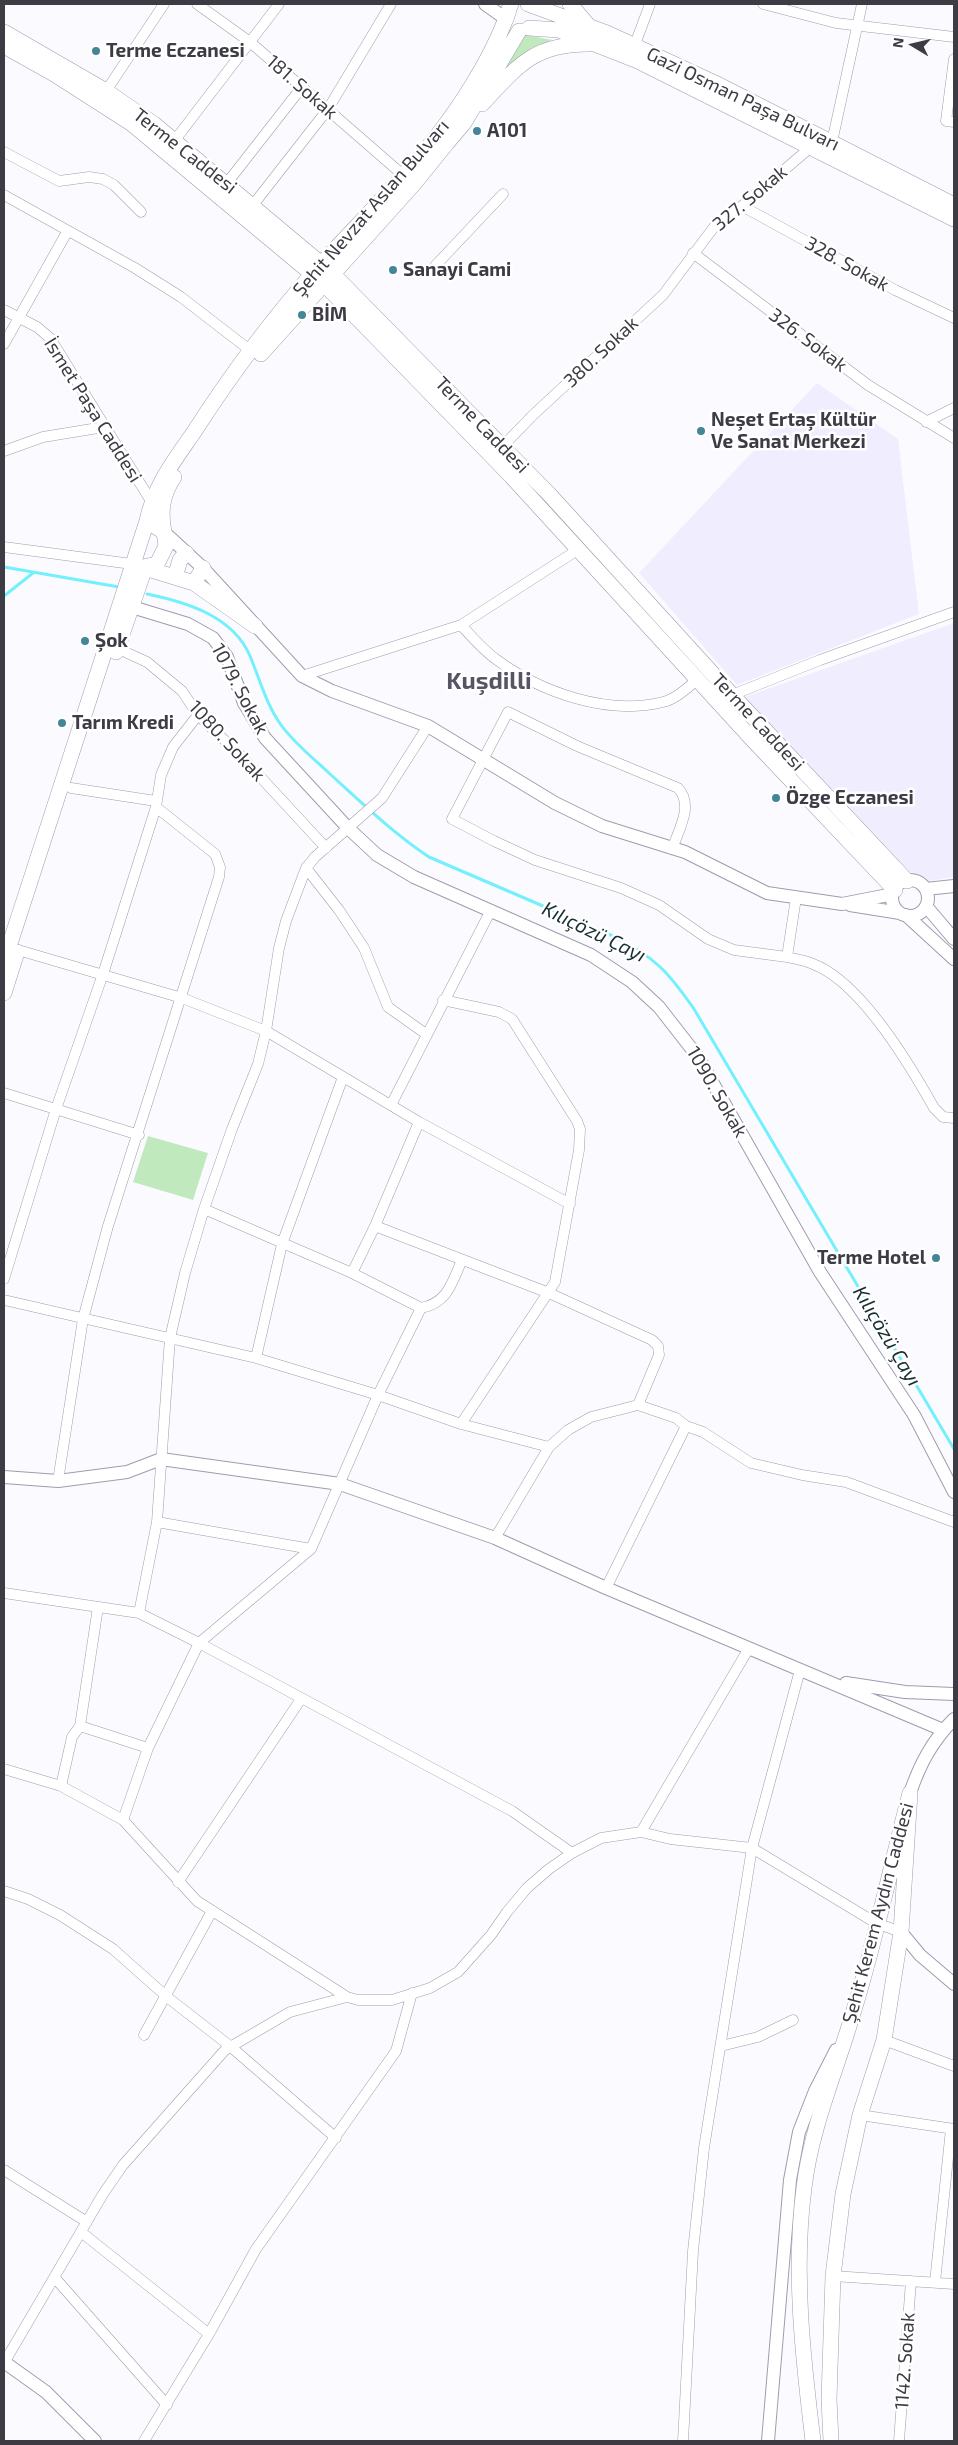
<!DOCTYPE html>
<html>
<head>
<meta charset="utf-8">
<style>
	body { margin:0 }
	#map { position:relative; width:958px; height:2445px; overflow:hidden; background:#fbfbff; font-family:"Exo 2",sans-serif }
	canvas { display:block }
	.frame { position:absolute; inset:0; border:5px solid #3d3b44; pointer-events:none }
	.north { position:absolute; left:888px; top:20px; width:50px; height:50px; -webkit-text-stroke:4px #fff; paint-order:stroke; rotate:279deg; font-size:14px; font-weight:700; line-height:20px; text-align:center; color:#3d3b44 }
	.north::after { content:''; display:block; margin:auto; width:18px; height:22px; background:#3d3b44; clip-path:polygon(50% 0,100% 100%,50% 72%,0 100%) }
</style>
</head>
<body>
<div id="map">
<canvas width="958" height="2445"></canvas>
<div class="frame"></div>
<div class="north">N</div>
</div>
<script>
const g = document.querySelector('canvas').getContext('2d');
g.lineJoin = 'round';
function paint(path, color) {
  g.fillStyle = color;
  g.fill(path, 'evenodd');
}
function stroke(path, color, width, dash) {
  g.strokeStyle = color;
  g.lineWidth = width;
  g.lineCap = dash ? 'butt' : 'round';
  g.setLineDash(dash || []);
  g.stroke(path);
}
function write(font, color, halo, rows, align = 'center') {
  g.font = font + ' "Exo 2",sans-serif';
  g.lineWidth = 5;
  g.setLineDash([]);
  g.textBaseline = 'middle';
  g.strokeStyle = halo;
  g.fillStyle = color;
  for (const [text, x, y, turn = 0] of rows) {
    g.save();
    g.translate(x, y);
    g.rotate((+turn || 0) * Math.PI / 180);
    g.textAlign = isNaN(turn) ? turn : align;
    if (halo) g.strokeText(text, 0, 0);
    g.fillText(text, 0, 0);
    g.restore();
  }
}
paint(new Path2D(`
	M817 383 898 439 919 614 737 685 639 573Z
	M954 623V877L923 882 906 868 742 698Z`), '#f0edfe');
paint(new Path2D(`
	M522 34 552 40 532 48 503 71Z
	M148 1136 208 1153 193 1200 133 1182Z`), '#c0e9bd');
stroke(new Path2D(`
	M4 567 119 587
	M147 594C186 602 233 616 250 656 260 680 266 704 281 725 295 744 313 758 330 774 362 803 393 833 429 857L615 937C655 957 669 973 694 1009L954 1449
	M4 596 33 573`), '#73effd', 3);
const minor = new Path2D(`
	M197 4 250 42 403 175
	M763 4 836 23 954 37
	M634 47 650 4
	M954 59 946 121 954 122
	M106 91 164 4
	M175 140 279 4
	M832 142 862 4
	M4 152 59 181 89 177 103 179 114 185 141 212
	M227 183 302 87
	M4 195 135 268 181 297 251 351
	M253 205 328 109 391 4
	M742 206 895 290 954 318
	M693 253 868 385 954 438
	M435 266 503 194
	M4 310 37 327 50 338 151 501
	M4 344 67 232
	M926 422 954 408
	M503 446 533 415 663 295 714 227 742 206 811 147
	M4 451 43 437 104 427
	M4 547 132 564
	M461 625C472 637 483 650 497 660 541 692 607 716 663 702 676 699 687 688 698 679
	M112 646 147 662 182 691 198 715 241 756 326 848
	M302 676 461 625 579 549
	M732 695 820 660 954 612
	M71 788 156 801
	M672 849C679 829 694 805 678 788L577 746 508 712 452 819 494 841 535 860 621 888 659 905 708 939 734 950 787 957
	M306 868 339 910 364 948 388 1007 426 1034
	M796 898 787 957C795 959 805 960 813 964 861 982 910 1065 934 1108L943 1117 954 1118
	M18 950 182 998 266 1031 419 1122 570 1204
	M443 1000 499 1012 512 1019 577 1121 580 1129 579 1150 555 1282 461 1424
	M4 1093 139 1135
	M391 1105 491 910
	M204 1209 352 1273 421 1308
	M375 1226 549 1293 652 1340 658 1346 659 1355 638 1405 591 1417 568 1430 549 1447 495 1538
	M352 1273 375 1226 419 1122
	M4 1279 56 1109 103 974 156 807 161 775 173 747 198 715
	M4 1300 256 1358 378 1395 461 1424 549 1447
	M256 1358 282 1244 343 1077
	M686 1426 703 1432 751 1463 802 1475 846 1482 954 1522
	M58 1481 83 1319 108 1226 219 877 220 867 215 854 156 807
	M157 1522 311 1549
	M606 1588 686 1426 676 1418 638 1405
	M4 1593 139 1613 199 1643 512 1811 572 1853
	M98 1607 80 1726 148 1748
	M139 1613 157 1522 170 1338 185 1273 204 1209 232 1129 258 1064 266 1031 279 948 286 921 306 868 315 857 382 798 428 726
	M4 1769 61 1786 123 1820
	M61 1786 72 1737 80 1726
	M641 1832 670 1839 752 1848 876 1923 901 1932
	M178 1882 301 1699
	M4 1891 28 1899 60 1915 113 1949 167 1997 230 2046 336 2138
	M347 1997 197 1901 123 1820 148 1748 199 1643 311 1549 378 1395 421 1308C448 1303 452 1282 462 1260
	M144 2035 212 1911
	M884 2040 954 2066
	M721 2046 758 2037 793 2020
	M860 2115 954 2129
	M4 2170 87 2222
	M81 2232 209 2334
	M833 2276 954 2284
	M55 2278 167 2405
	M935 2282 951 2129
	M4 2363 103 2194 123 2165 225 2050 290 2012 347 1997 358 2000H392L430 1988 458 1972 491 1935 507 1912 527 1888 549 1869 572 1853 601 1838 641 1832 749 1648
	M144 2441 209 2334 256 2249 396 2051 412 1993
	M683 2441 693 2251 704 2148 752 1848 800 1670
	M899 2441 911 2281`);
const tertiary = new Path2D(`
	M485 4 506 19
	M164 532 203 568 302 676 332 691 428 726 555 803 602 826 685 852 767 893 842 904 893 894
	M122 604 188 624 213 638 227 657 244 703 265 738 348 828 377 855 414 877 591 955 632 982 659 1007 698 1057 820 1272 914 1415 954 1492
	M892 898a18 18 0 1 1 36 0a18 18 0 1 1-36 0Z
	M926 889 954 886
	M850 905 900 913
	M926 906 954 939
	M906 915 954 959
	M4 1477 58 1481 127 1472 161 1459 340 1484 495 1538 606 1588 943 1730
	M846 1683 905 1692 954 1694
	M910 1793C920 1764 932 1741 954 1719
	M901 1932 920 1955 954 1984
	M4 2362 46 2392 95 2441
	M768 2441 790 2180 799 2132 815 2091 836 2050`);
const secondary = new Path2D(`
	M528 4 607 33 715 83 954 205
	M570 4 587 24
	M529 28 559 30 638 61 954 219
	M4 32 106 91 154 124 332 273 549 494 732 695 907 881
	M4 46 54 74 132 124 323 283 511 476 751 738 895 890
	M482 104C517 67 533 44 588 44
	M261 354 413 185 447 143 464 123 519 31
	M164 532C160 512 162 495 174 477
	M143 567 157 564 166 546 164 532 156 527
	M175 577 180 560 186 553
	M194 583 203 568
	M116 652 145 568 194 583 255 626
	M4 962 147 521C154 486 174 461 194 432 230 376 270 322 314 272 354 228 396 187 433 141 460 107 489 62 505 21 508 16 508 10 511 4
	M4 993 17 952
	M813 2441C803 2358 793 2272 804 2188 811 2127 837 2069 854 2010 876 1939 891 1865 910 1793L901 1932 884 2040 860 2115 843 2194 833 2276 829 2399 831 2441`);
stroke(minor, '#9f9caf', 11);
stroke(tertiary, '#9f9caf', 14);
stroke(secondary, '#9f9caf', 16);
stroke(minor, '#fff', 10);
stroke(tertiary, '#fff', 12);
stroke(secondary, '#fff', 15);
for (const [x, y, r, color] of [
	[96,51,5,"#448697"],
	[477,131,5,"#448697"],
	[393,270,5,"#448697"],
	[302,315,5,"#448697"],
	[701,431,5,"#448697"],
	[85,641,5,"#448697"],
	[62,723,5,"#448697"],
	[776,798,5,"#448697"],
	[936,1258,5,"#448697"]
]) {
  const dot = new Path2D();
  dot.arc(x, y, r, 0, 2 * Math.PI);
  g.fillStyle = color;
  g.fill(dot);
  stroke(dot, '#fff', 2);
}
write('bold 19px', '#3d3b44', '#fff', [
	["Terme Eczanesi",106,51],
	["A101",487,131],
	["Sanayi Cami",403,270],
	["BİM",312,315],
	["Neşet Ertaş Kültür",711,420],
	["Ve Sanat Merkezi",711,442],
	["Şok",95,641],
	["Tarım Kredi",72,723],
	["Özge Eczanesi",786,798],
	["Terme Hotel",926,1258,"right"]
], 'left');
write('19px', '#3d3b44', '#fff', [
	["181. Sokak",302,87,41],
	["Gazi Osman Paşa Bulvarı",743,99,26],
	["Terme Caddesi",185,151,38],
	["327. Sokak",750,198,-40],
	["Şehit Nevzat Aslan Bulvarı",371,208,-49],
	["328. Sokak",847,264,29],
	["326. Sokak",808,340,37],
	["380. Sokak",601,352,-43],
	["İsmet Paşa Caddesi",93,410,58],
	["Terme Caddesi",482,425,46],
	["1079. Sokak",240,689,62],
	["Terme Caddesi",758,722,47],
	["1080. Sokak",227,741,47],
	["1090. Sokak",717,1092,60],
	["Şehit Kerem Aydın Caddesi",878,1913,-75],
	["1142. Sokak",905,2361,-86]
]);
write('italic 20px', '#182e30', '#fff', [
	["Kılıçözü Çayı",594,932,26],
	["Kılıçözü Çayı",887,1336,59]
]);
write('bold 24px', '#575465', '#fff', [
	["Kuşdilli",489,681]
]);
</script>
</body>
</html>
